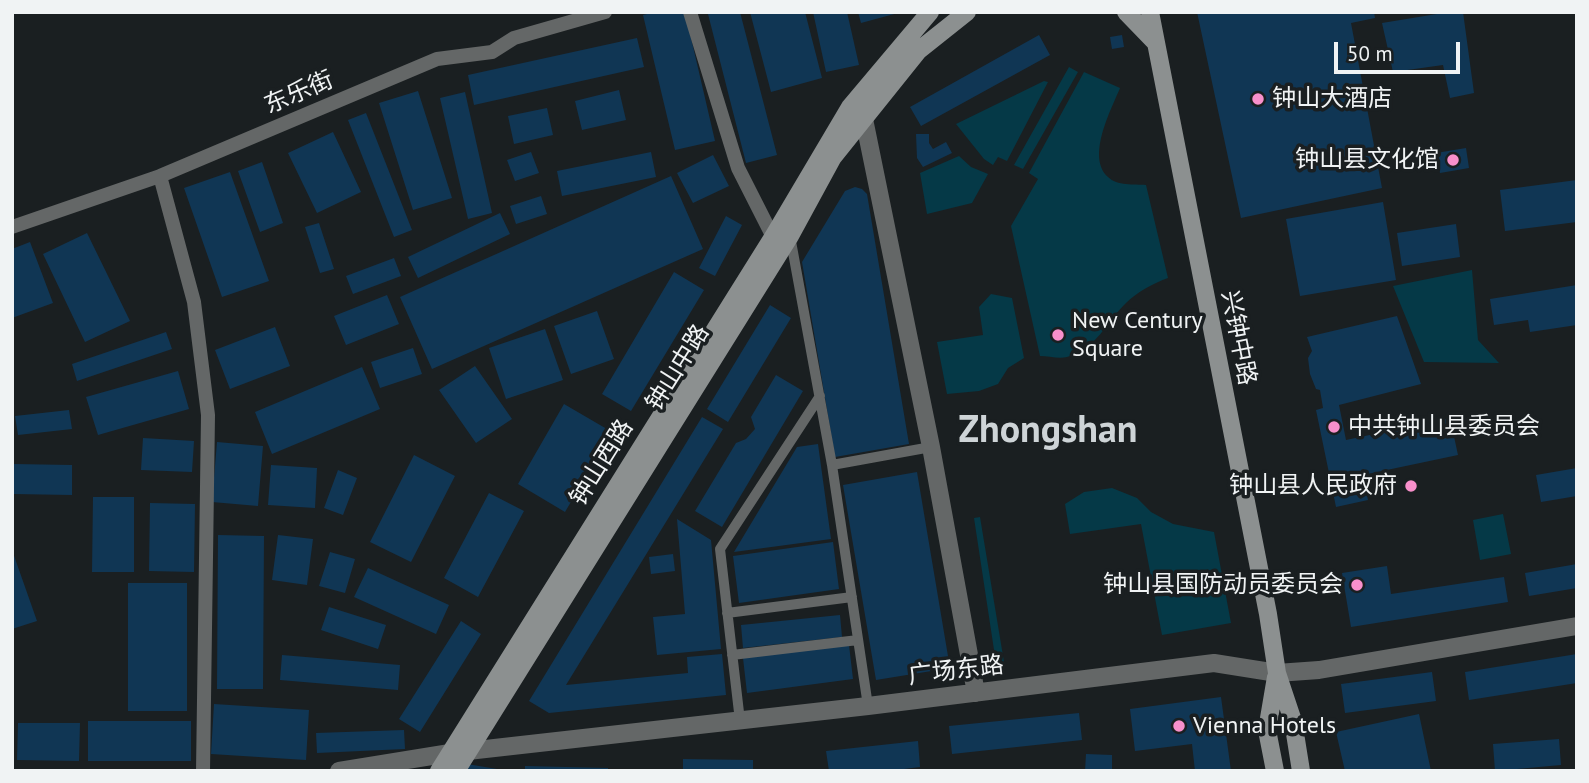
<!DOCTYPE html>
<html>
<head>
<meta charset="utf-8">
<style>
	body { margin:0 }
	#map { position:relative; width:1589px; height:783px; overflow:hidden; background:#1a1f21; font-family:"PT Sans",sans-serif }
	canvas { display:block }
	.frame { position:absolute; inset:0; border:14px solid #f0f3f4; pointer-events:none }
	.scale { position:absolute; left:1334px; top:42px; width:126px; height:32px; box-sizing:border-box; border:4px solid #f0f3f4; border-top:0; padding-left:9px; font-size:21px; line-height:24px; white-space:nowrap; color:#f0f3f4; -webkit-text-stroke:5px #1a1f21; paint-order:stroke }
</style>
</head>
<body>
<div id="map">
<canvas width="1589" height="783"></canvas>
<div class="frame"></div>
<div class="scale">50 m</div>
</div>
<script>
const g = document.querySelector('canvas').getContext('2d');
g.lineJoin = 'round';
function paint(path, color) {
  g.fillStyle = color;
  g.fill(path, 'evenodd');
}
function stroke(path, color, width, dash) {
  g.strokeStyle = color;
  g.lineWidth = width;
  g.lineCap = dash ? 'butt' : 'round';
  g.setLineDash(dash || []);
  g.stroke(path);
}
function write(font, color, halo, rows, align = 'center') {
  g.font = font + ' "PT Sans","Noto Sans SC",sans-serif';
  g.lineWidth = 7;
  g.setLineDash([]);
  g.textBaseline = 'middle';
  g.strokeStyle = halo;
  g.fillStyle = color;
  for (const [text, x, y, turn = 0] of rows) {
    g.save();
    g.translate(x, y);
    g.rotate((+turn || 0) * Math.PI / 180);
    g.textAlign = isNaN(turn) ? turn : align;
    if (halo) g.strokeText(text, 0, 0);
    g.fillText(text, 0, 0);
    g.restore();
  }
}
paint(new Path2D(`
	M1069 67 1078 72 1023 169 1014 165Z
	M1084 72 1120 88C1111 110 1086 157 1108 177 1117 186 1134 184 1146 185L1168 278C1154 283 1137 292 1126 303 1106 322 1097 349 1067 357 1059 359 1048 356 1040 356L1011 226 1038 179 1029 173Z
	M1044 81 1048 82 1007 161 998 157 993 165 984 159 956 124Z
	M959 156 971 167 988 174 972 203 927 214 920 173Z
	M1472 270 1478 340 1499 363 1424 362 1393 286Z
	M991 294 1012 298 1024 358 1008 368 998 384 979 391 947 394 937 342 983 335 979 307Z
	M1112 488 1137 498 1151 512 1173 524 1214 532 1231 623 1162 635 1141 524 1070 534 1065 504 1084 492Z
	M1503 514 1511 554 1480 560 1473 520Z
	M980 517 1004 662 996 663 974 518Z`), '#053947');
paint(new Path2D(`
	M655 12H685L715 141 675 150 643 15Z
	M713 12H740L777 155 746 163 708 14Z
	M750 12H805L822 78 771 92Z
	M813 12H847L859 65 826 72Z
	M858 12H898V13L861 23Z
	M1197 12H1374L1375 18 1351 23 1382 188 1241 218Z
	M1449 12H1463L1474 93 1450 98 1443 65 1393 72 1382 23Z
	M1039 35 1050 55 921 126 910 107Z
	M1122 35 1124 47 1112 49 1110 37Z
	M637 38 644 67 474 105 468 75Z
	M619 90 626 120 582 130 575 101Z
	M418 91 452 198 413 210 379 103Z
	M465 92 492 213 468 219 440 98Z
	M547 108 553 135 514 144 508 116Z
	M366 113 412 230 394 237 348 120Z
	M333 132 361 192 317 213 288 153Z
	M916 134H929V143L933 149 946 142 952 153 923 167 917 158Z
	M1466 148 1469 168 1440 173 1436 153Z
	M531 152 539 173 515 181 507 160Z
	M651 152 656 177 562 196 557 171Z
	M713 155 729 186 693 203 677 173Z
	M262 162 283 223 260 232 238 171Z
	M230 172 269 281 222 297 184 188Z
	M671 176 703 249 432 369 400 297Z
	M1577 180V222L1505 231 1500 190Z
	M855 187 862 189 867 194 909 444 835 457 802 262 845 191Z
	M541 196 547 214 516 224 510 206Z
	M1383 202 1396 280 1300 296 1286 219Z
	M500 213 510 234 418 278 408 257Z
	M726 216 742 225 715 276 699 268Z
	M319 223 334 269 320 273 305 227Z
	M1456 224 1460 257 1402 266 1397 233Z
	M87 233 130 321 85 342 43 254Z
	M30 242 53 303 12 318V249Z
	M394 258 401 276 353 294 346 276Z
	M674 272 704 290 631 411 602 394Z
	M1577 285V325L1530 332 1528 320 1494 325 1490 299Z
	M387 295 399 324 346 345 334 316Z
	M770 305 791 318 728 422 707 409Z
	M597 311 614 359 571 374 554 326Z
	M1397 316 1421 384 1339 405 1346 440 1450 418 1458 455 1363 475 1368 500 1336 507 1316 410 1323 408 1320 390 1316 389 1310 374 1308 358 1312 351 1307 337Z
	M275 327 290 366 230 389 215 350Z
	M545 329 563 380 506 399 489 348Z
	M166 332 172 349 77 381 72 364Z
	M413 348 422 374 380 388 371 362Z
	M475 366 512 419 476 443 439 390Z
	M362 367 380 409 272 454 255 412Z
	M178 371 189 409 98 435 86 397Z
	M776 375 803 391 722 527 695 511 736 443 746 439 755 429 751 417Z
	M564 404 612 432 565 512 518 484Z
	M69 410 72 429 18 435 15 416Z
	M702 417 723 429 566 685 688 673 687 657 722 654 726 695 549 713 529 701Z
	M143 438 194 441 192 472 141 470Z
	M217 442 263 446 258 506 212 502Z
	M818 444 831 539 734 552 797 447Z
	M414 455 455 476 411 562 370 542Z
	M13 464 72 465V495L13 494Z
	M271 465 317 468 315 508 268 505Z
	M1577 468V496L1541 502 1536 475Z
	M338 470 357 478 343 515 324 508Z
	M917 472 950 668 876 680 843 485Z
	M489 493 524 511 478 597 444 578Z
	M93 497H134V572H92Z
	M150 503 195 504 194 572 149 571Z
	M677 519 711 540 721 649 657 655 653 617 685 614Z
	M218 535 264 536 263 689H217Z
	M278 535 313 539 307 585 272 580Z
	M833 542 839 589 739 603 733 556Z
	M12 550 37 621 12 629Z
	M330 552 355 559 345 593 319 586Z
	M673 554 675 571 651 574 649 557Z
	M1577 564V588L1529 596 1525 573Z
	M1387 566 1391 594 1504 577 1508 602 1351 627 1342 573Z
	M368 568 449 605 436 634 354 597Z
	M128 583H187V711H128Z
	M329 607 386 625 378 649 321 630Z
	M840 615 842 637 743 648 741 625Z
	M461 621 481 634 420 732 399 719Z
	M849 645 853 679 747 693 743 658Z
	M1577 654V683L1469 700 1465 672Z
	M282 655 400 665 398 690 280 680Z
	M1432 672 1436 701 1345 713 1341 684Z
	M1221 697 1231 771H1195L1192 744 1135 751 1130 709Z
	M214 704 309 710 306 760 211 754Z
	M1079 713 1082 740 952 754 949 726Z
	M1419 714 1431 771H1345L1336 732Z
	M88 721H191V761H88Z
	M18 723H80L79 761 17 760Z
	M404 730 405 749 317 753 316 733Z
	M1559 739 1561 765 1495 771 1493 744Z
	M918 741 920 767 888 771H829L826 751Z
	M1086 754 1112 755V771H1085Z
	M683 759 753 760V771H683Z
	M467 764 497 769V771H466Z
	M525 766 608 768V771H525Z`), '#103654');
stroke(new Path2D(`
	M790 236 832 465 868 706
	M832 465 931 447
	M727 613 852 597
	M732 655 858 640
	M740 721 720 549 820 396`), '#646767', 10);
stroke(new Path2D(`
	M690 12 738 168 773 237
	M160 176 194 302 208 415 203 771
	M12 227 160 176 437 59 492 52 514 38 605 12`), '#646767', 14);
stroke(new Path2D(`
	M856 112 864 119 931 447 976 693
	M339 771 450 753 868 706 1214 663 1277 673 1319 670 1577 626`), '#646767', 18);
stroke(new Path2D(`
	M1126 12 1155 42
	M1150 12 1268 614 1277 673 1293 721 1301 771
	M439 771 773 237 850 107 930 12
	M456 771 790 236 833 157 918 51 967 12
	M1275 771 1267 730 1276 677`), '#8c9090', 18);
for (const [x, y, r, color] of [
	[1258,99,7,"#f890cb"],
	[1453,160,7,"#f890cb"],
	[1058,335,7,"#f890cb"],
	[1334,427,7,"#f890cb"],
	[1411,486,7,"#f890cb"],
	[1357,585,7,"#f890cb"],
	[1179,726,7,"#f890cb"]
]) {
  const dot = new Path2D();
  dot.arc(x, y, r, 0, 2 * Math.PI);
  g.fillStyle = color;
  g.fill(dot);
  stroke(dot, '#1a1f21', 2.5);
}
write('24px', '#f0f3f4', '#1a1f21', [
	["东乐街",299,93,-23],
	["兴钟中路",1238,338,79],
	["钟山中路",678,368,-58],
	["钟山西路",602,463,-58],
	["广场东路",956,671,-7]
]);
write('24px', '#f0f3f4', '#1a1f21', [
	["钟山大酒店",1272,99],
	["钟山县文化馆",1439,160,"right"],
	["New Century",1072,321],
	["Square",1072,349],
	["中共钟山县委员会",1348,427],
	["钟山县人民政府",1397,486,"right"],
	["钟山县国防动员委员会",1343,585,"right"],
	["Vienna Hotels",1193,726]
], 'left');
write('bold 38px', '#ced4d7', '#1a1f21', [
	["Zhongshan",1048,431]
]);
</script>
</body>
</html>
